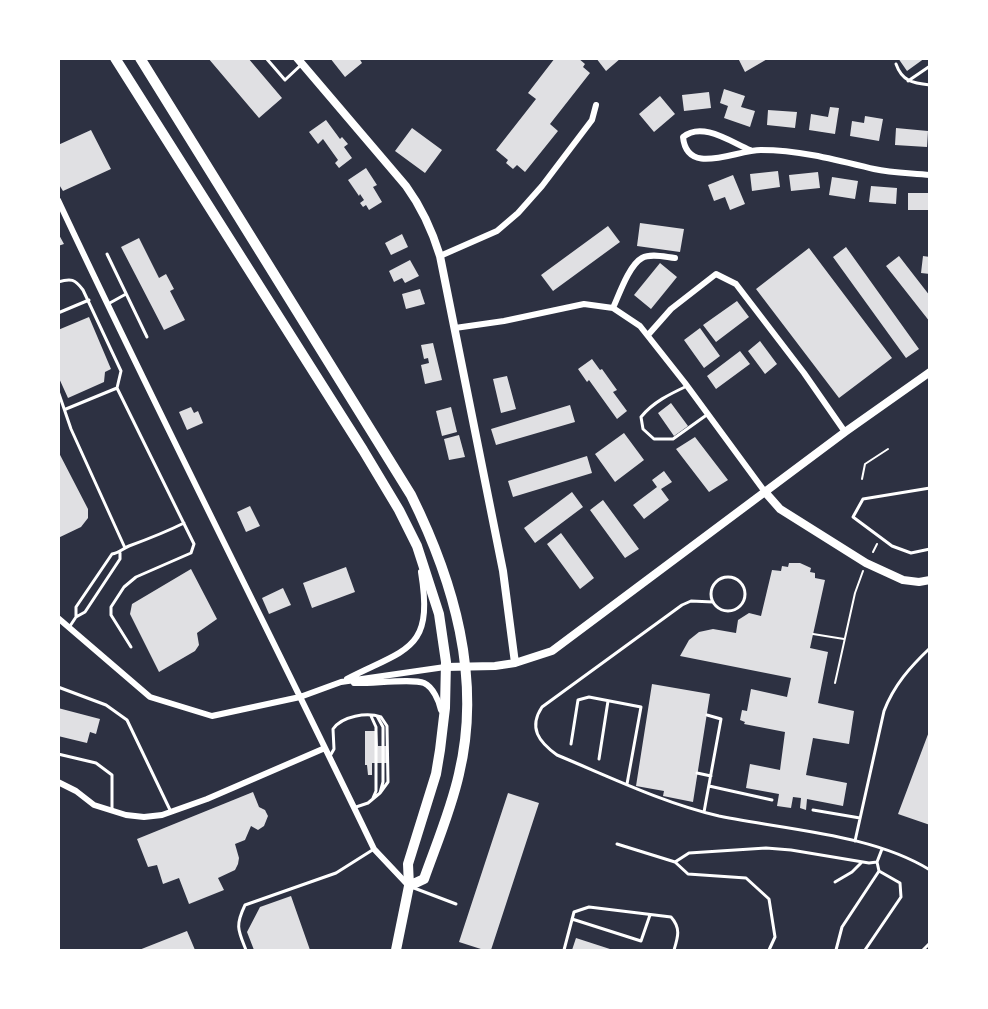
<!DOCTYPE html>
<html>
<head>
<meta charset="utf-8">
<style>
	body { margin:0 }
	#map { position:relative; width:988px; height:1009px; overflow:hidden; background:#2d3142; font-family:Overpass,sans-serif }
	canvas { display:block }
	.frame { position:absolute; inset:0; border:60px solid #fff; pointer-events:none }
</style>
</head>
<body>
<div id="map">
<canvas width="988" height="1009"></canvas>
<div class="frame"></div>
</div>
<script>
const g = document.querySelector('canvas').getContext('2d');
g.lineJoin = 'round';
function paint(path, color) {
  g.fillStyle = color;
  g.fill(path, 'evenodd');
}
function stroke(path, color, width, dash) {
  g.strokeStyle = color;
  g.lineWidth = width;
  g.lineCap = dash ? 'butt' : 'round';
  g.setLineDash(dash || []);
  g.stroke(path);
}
paint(new Path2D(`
	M208 58H248L282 98 259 118Z
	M330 58H359L362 63 345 77Z
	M555 58H578L585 64 583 67 590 73 550 124 558 131 525 172 517 165 513 169 506 163 508 160 496 150 536 99 528 93Z
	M596 58H621L606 71Z
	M738 58H769L745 72Z
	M898 58H925L907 71Z
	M724 89 745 96 741 107 755 111 750 127 724 118 728 106 720 103Z
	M709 92 711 108 684 111 682 95Z
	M660 96 675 114 654 132 639 114Z
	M830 107 839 108 835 134 809 130 811 114 828 117Z
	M768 110 797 112 795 128 767 125Z
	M865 116 883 119 879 141 850 136 852 121 864 123Z
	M326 120 340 139 342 137 348 144 344 147 352 158 339 168 335 163 338 160 323 139 318 144 309 132Z
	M412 128 442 150 425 173 395 151Z
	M896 128 928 131 927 147 895 145Z
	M91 130 111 169 63 191 58 183V145Z
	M366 168 377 185 373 187 382 202 369 210 366 205 363 207 360 203 364 200 360 194 359 196 348 180Z
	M778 171 780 187 752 191 750 174Z
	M818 172 820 188 791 191 789 175Z
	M733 175 745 204 730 210 725 197 714 201 708 185Z
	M832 177 858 181 855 199 829 195Z
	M871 186 897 188 896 204 869 202Z
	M908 193H930V210H908Z
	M640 223 684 229 680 252 637 246Z
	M608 226 620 242 553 291 541 275Z
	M58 233 64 244 58 246Z
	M402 234 408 247 391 255 385 243Z
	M139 238 159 278 166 274 174 289 170 291 185 320 164 330 121 247Z
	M846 247 919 349 906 358 833 257Z
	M809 248 892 358 839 398 756 289Z
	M899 256 930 296V322L886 266Z
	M923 256 930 257V274L921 273Z
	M410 260 419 276 405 283 402 278 394 282 389 271Z
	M660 263 677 277 651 309 634 295Z
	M420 289 425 304 406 309 402 294Z
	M737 301 749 317 716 342 703 325Z
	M89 317 111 369 105 372 104 382 68 398 58 376V330Z
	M700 328 720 356 704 368 684 340Z
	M760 341 777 364 765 374 748 351Z
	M433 343 442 380 425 384 421 365 429 363 428 358 424 359 421 345Z
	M740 351 750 364 716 389 707 376Z
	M592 359 600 370 602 369 617 390 613 392 627 411 617 419 589 380 587 382 578 369Z
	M507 376 516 409 501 413 493 379Z
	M671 403 688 426 674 436 658 413Z
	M570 405 575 422 496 445 491 429Z
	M191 407 194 413 198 411 203 423 187 430 179 412Z
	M451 407 457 432 442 436 436 411Z
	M624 433 644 460 615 482 595 454Z
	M459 435 465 457 449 460 444 439Z
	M695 437 728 480 709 492 676 449Z
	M58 451 88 509V518L81 527 58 538Z
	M587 456 592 473 513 497 508 481Z
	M664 471 672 482 661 489 669 500 644 519 633 505 657 487 652 480Z
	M572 492 583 507 535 543 524 528Z
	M603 500 639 549 625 558 590 510Z
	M250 506 260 526 246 532 237 512Z
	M561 533 594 578 580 589 547 544Z
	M789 563H800L811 568 810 572 815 573V578L825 580 810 648 828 652 818 703 854 711 849 744 813 738 806 775 847 783 843 806 807 799 806 810 800 808 801 798 793 797 791 808 777 806 779 794 746 788 750 764 780 770 785 732 744 724 745 722 740 720 742 710 747 711 751 689 787 697 791 678 680 656 689 640 699 632 713 629 736 633 738 620 749 613 761 616 772 570 781 571 782 566 788 567Z
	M346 567 355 592 312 608 303 583Z
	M191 569 217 619 197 633 199 645 195 651 159 672 130 614 132 604Z
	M283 588 291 605 269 614 262 598Z
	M652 684 710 694 693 802 663 796 664 791 636 786Z
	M58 708 100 719 96 734 90 732 87 743 58 736Z
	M930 729V825L898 814Z
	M365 731H377L378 746H388V763H372V775H368L367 765H365Z
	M253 792 259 807 265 810 268 816 264 826 258 830 251 826 245 840 235 844 239 858 238 864 235 870 218 878 224 890 189 904 179 878 163 884 157 865 148 867 137 839Z
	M508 793 539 803 491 950H484L459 942Z
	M291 896 310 950H254L247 932 260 907Z
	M187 931 195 950H139Z
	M576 938 613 950H572Z`), '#e0e0e3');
stroke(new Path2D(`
	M862 479 865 464 888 449
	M873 552 877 544
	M813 634 844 639
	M835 683 855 593 863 571`), '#fff', 2);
stroke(new Path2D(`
	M266 58 285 80 302 64
	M896 64C902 81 912 83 930 85
	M908 81 930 66
	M107 254 147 337
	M58 282C71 278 75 279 83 290L121 371 117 388 194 544 191 553 136 577 124 587 111 607V615L131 647
	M108 304 126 294
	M58 313 89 300
	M687 386C670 394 653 402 641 417L643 429 654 439H673L708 414
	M58 391 71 429 125 548
	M66 409 117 388
	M930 488 863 499 853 517 892 546 911 553 930 549
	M711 594a17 17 0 1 1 34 0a17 17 0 1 1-34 0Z
	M713 602 691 601 682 605 542 707C528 728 539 742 557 755 610 777 663 803 719 816 786 830 872 834 930 870
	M76 617V607L112 554C119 553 122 549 129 546 148 539 166 532 184 523
	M70 626 76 617 85 612 120 559V553
	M58 687 106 705 127 720 171 812
	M371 716 376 727V791L373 798
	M571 744 578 700 589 697 641 707 627 784
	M58 754 96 763 112 775V810
	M330 756 334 749 333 729C342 716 367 712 381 717L387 726 388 782 380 793
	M599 759 608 701
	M697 773 711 776
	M709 786 772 800
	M356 807 368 803 380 793 383 782V727L377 716
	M813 810 860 818
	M704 812 721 719 707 715
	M855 841 884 711C894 685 910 667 930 648
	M617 844 675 862 688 874 746 878 769 899 775 937 769 950
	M675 862 689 853 766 848 791 850 869 863 877 862 882 849
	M835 882 852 872 862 862
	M414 888 456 904
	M572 919 641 941 650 915
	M246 950C238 930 235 926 245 905L336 873 374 849
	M564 950 574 912 589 907 671 917C681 928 678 937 674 950
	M836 950 842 927 879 871 877 862
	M865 950 901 897 900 883 879 871
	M923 950 930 943`), '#fff', 3);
stroke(new Path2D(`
	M750 150C731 142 702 121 683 137 687 177 735 150 761 150 800 150 837 160 874 169 892 173 911 173 930 175
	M58 200C160 418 270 632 374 849L407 884
	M440 256 497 231 518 213 542 186 592 120 596 105
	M613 308C619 295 629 265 642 258 651 253 665 257 675 258
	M455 328 504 321 584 304 613 308 640 326 685 383 765 492
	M648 335 671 309 716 274 736 284 804 373 845 432
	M58 618 150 697 212 716 300 697 341 682 445 667
	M347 679C407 648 434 651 421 572
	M354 683C370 684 413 678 424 683 433 687 439 701 441 710
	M58 782 76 791 94 805 126 815 144 817 162 815 207 799 325 748`), '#fff', 6);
stroke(new Path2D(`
	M297 58 406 186C422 208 432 230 440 256L503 571 515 663
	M765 492 780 509 866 563 903 580 919 582 930 580
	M445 667 495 666 515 663 552 651 845 432 930 372`), '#fff', 8);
stroke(new Path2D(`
	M115 58 363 450 399 510 417 546 439 614 446 662 445 708 440 750 436 774 408 864 409 886 396 950
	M140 58 411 495C454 582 482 678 459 774 451 810 436 845 424 879L409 886`), '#fff', 10);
</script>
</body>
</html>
